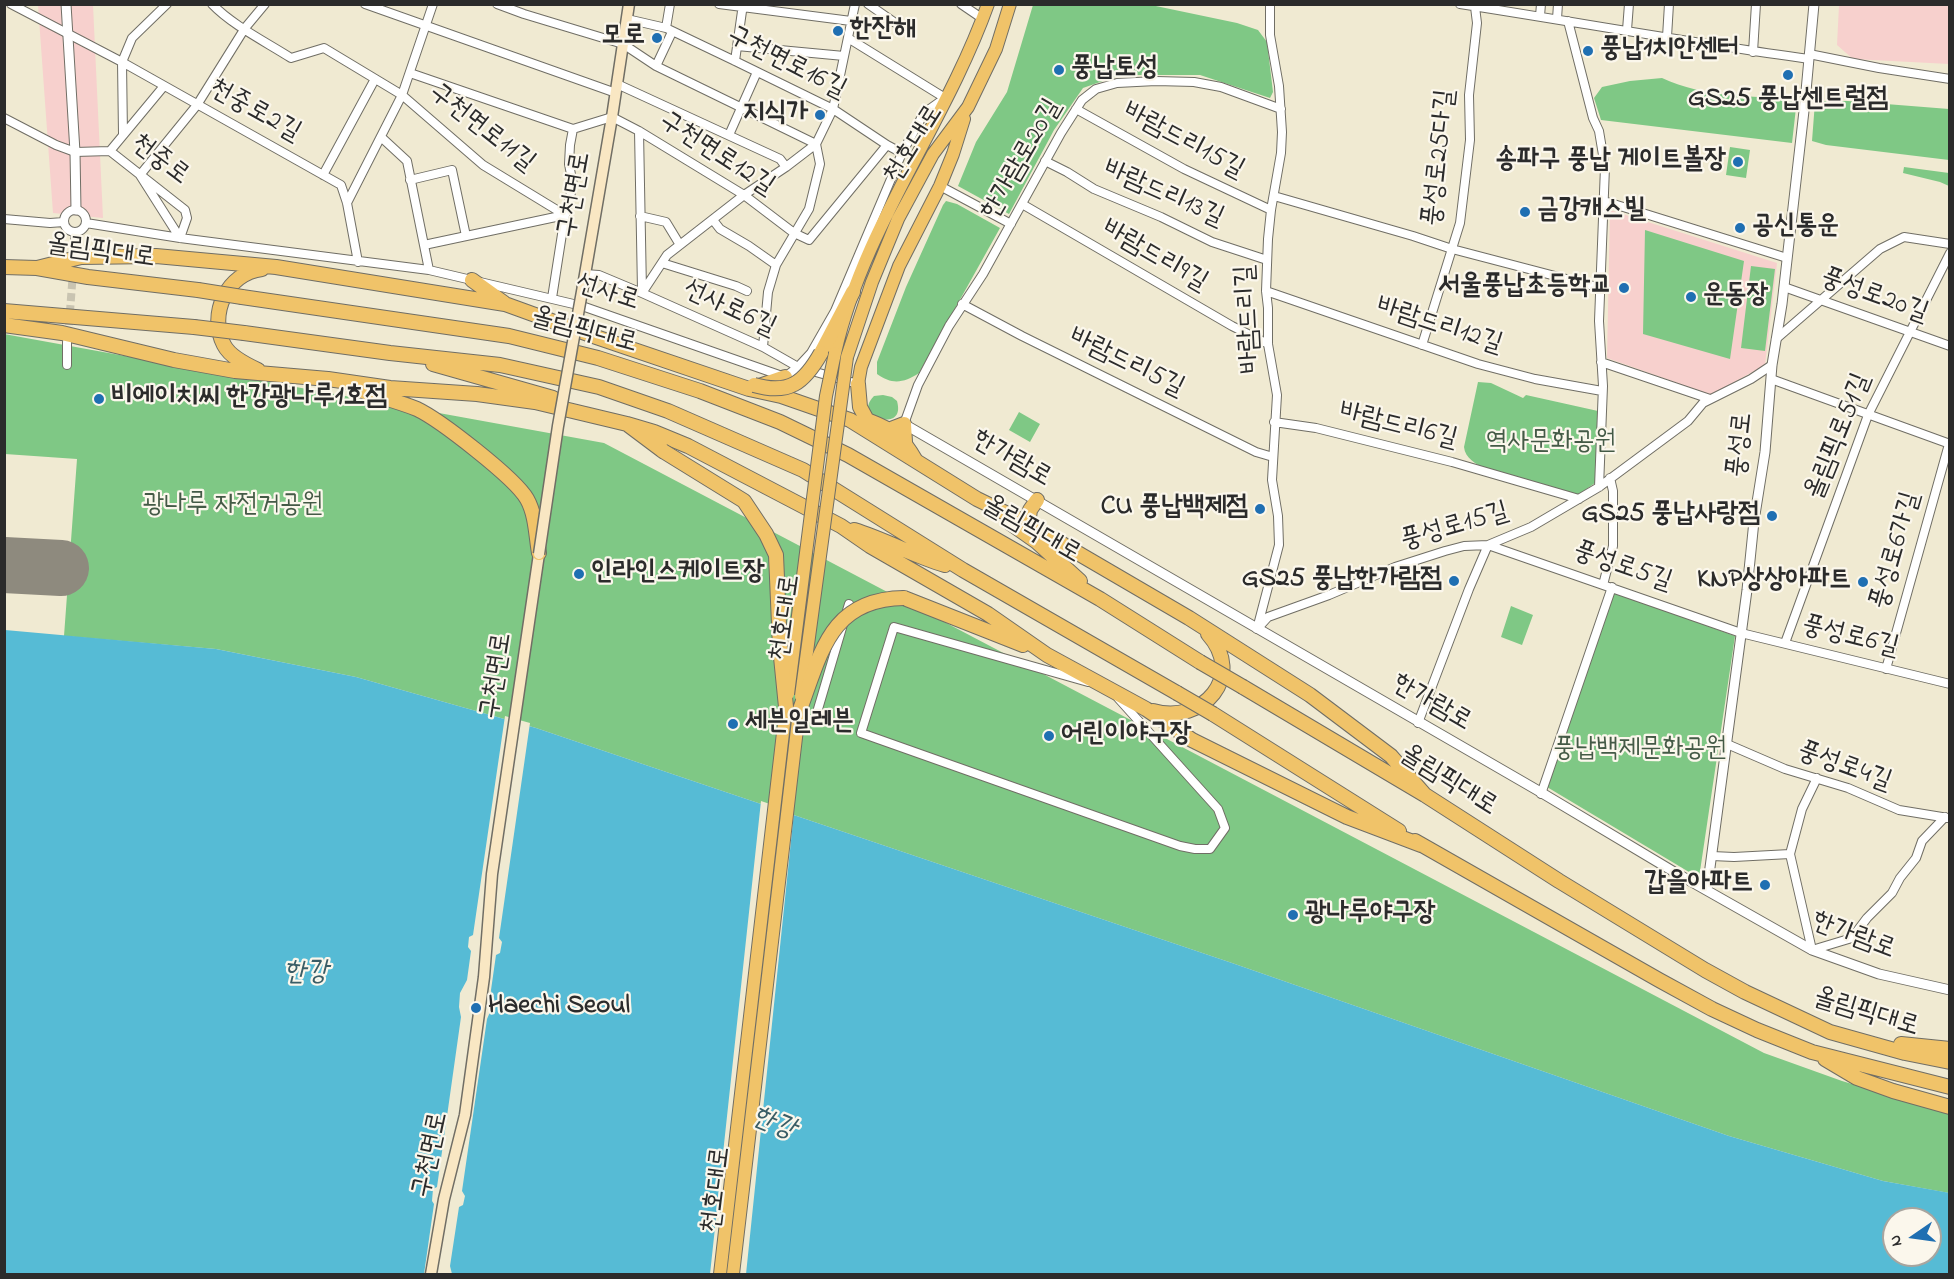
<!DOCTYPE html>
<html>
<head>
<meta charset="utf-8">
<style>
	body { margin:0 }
	#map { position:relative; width:1954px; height:1279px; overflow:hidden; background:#f0ead2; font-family:"Indie Flower",sans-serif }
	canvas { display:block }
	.frame { position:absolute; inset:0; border:6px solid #2b2b2b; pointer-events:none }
	.north { position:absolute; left:1882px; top:1207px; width:60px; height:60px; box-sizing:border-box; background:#fbf7ec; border:2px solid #a8a59f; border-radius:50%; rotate:257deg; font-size:16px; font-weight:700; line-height:24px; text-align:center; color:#2b2b2b }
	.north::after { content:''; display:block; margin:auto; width:21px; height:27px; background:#1f6fb2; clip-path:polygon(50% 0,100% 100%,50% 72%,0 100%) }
</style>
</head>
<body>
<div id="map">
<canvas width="1954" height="1279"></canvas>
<div class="frame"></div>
<div class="north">N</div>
</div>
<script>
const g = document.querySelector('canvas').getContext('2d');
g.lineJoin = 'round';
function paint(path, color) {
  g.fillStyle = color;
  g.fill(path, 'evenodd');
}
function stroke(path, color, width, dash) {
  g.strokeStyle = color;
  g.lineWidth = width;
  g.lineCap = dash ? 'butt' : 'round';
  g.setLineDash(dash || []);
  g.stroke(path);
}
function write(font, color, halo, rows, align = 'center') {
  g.font = font + ' "Indie Flower","Poor Story",sans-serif';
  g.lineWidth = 4.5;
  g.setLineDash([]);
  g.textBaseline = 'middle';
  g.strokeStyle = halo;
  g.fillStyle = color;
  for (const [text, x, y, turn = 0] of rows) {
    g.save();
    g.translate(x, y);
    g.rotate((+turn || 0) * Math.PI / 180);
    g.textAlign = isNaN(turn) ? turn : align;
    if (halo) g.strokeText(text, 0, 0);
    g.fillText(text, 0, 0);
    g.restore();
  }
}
paint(new Path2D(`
	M38 5H93L103 218 53 213Z
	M1839 5H1949V64L1853 59 1837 45Z
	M1610 210 1777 263 1765 365 1711 395 1607 358Z`), '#f7d0cd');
paint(new Path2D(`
	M1033 5H1151L1237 23 1258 30 1267 42 1273 92 1270 98 1200 75H1120L1083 88 1054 130 1009 214 958 186 976 142 1007 92Z
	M1662 78C1705 98 1750 96 1797 99L1792 143 1601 120 1594 98 1602 87 1630 81Z
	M1824 101H1848L1949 109V160L1826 145 1812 141 1815 102Z
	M1730 147 1750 150 1746 178 1726 175Z
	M1904 167 1949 173V186L1940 182 1903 173Z
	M946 201 957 204 1000 228 919 373C904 383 892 385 877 374V362L906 287 943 205Z
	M1645 230 1744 261 1730 359 1643 334Z
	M1751 266 1775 269 1765 351 1741 348Z
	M4 334 604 443 1764 1053 1842 1081 1949 1113V1193L1883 1181 1729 1136 1232 963 536 728 356 677 216 649 64 636 77 459 5 454Z
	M1478 382 1491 383 1523 398 1526 395 1598 411 1595 483 1578 495 1485 469C1476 464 1465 458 1464 447Z
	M883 395 892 397 897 401C903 423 884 422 869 415 867 407 868 402 874 396Z
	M1019 412 1040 424 1030 442 1009 430Z
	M1614 592 1735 636 1699 878 1547 787Z
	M1511 606 1533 615 1522 645 1501 637Z`), '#7fc885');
paint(new Path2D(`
	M5 630 216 649 356 677 536 728 1232 963 1729 1136 1883 1181 1950 1193 1949 1274H5ZM1894 1219H1930V1255H1894Z`), '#56bbd5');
paint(new Path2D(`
	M505 716 530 723 499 938 502 942 500 953 496 955 491 990 493 1005 487 1019 462 1191 465 1196 463 1205 459 1207 450 1266 452 1274H424L434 1204 432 1201 433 1189 437 1187 461 1017 459 1007 460 993 467 980 471 951 468 947 469 937 473 935Z
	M761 801 794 812 746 1274H710Z`), '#f0ead2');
stroke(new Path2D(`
	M4 565 61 568`), '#8e8a7e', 56);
stroke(new Path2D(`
	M68 337 75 246`), '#c9c4b1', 8, [8, 4]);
const minor = new Path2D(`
	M11 4 122 62 341 185 347 203 358 262
	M212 4C232 25 266 42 291 58L324 48 402 95 483 165 565 215
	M365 4 616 93
	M497 4 524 14 623 44 656 66 816 144 820 164 809 209 776 265 768 292 763 347
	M719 4 851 21
	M868 4 904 29
	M961 4 983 19
	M1460 4C1576 22 1692 43 1809 59
	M1540 16 1541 4
	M627 19 666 28 735 61 833 109 887 145 902 153
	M1557 19 1558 4
	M1568 21 1593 118 1599 131 1605 167 1599 321 1603 386 1599 487
	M666 28 670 4
	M1627 30 1629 4
	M1667 37 1669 4
	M737 46 844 56
	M1753 52 1756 4
	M1809 54 1879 68 1950 79
	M735 61 743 4
	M656 66 672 32
	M410 73 573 129
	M617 84 780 159 786 167
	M1076 109 1184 169 1271 210
	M4 118 56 145 75 152 110 151 185 210 187 218 180 238
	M639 131 642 291
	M123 135 122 62 132 38 167 4
	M729 135 757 72
	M381 137 407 161 429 270
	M110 151 164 86
	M1045 161 1067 172 1094 189 1161 217 1212 242 1267 260
	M323 175 375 79
	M410 180 452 170 466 236
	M940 186 1011 224
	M1274 196 1413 236 1452 249 1601 288
	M1604 201 1787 258
	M347 203 402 95 433 4
	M1022 204 1232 326 1268 344
	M64 221a11 11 0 1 1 22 0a11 11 0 1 1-22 0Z
	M640 216 666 222 680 245
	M4 219 50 223 64 222
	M713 220 720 229 749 246 776 265
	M86 223 180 238 429 270 582 306 785 377 798 367 811 353 835 311 902 153 924 113 945 98 848 38
	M180 238 140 175 197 105 245 28 265 4
	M424 245 565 215
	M75 246V232
	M662 263 736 286 747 291
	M585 274 599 275 642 293 763 347 798 367 858 384
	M1784 287 1950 346
	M1266 291 1478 364 1535 379 1602 391
	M642 293 667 255 744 195 786 167 816 144 833 109 855 4
	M552 298 565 215 573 185 569 164 570 145 573 129 612 117 639 131 744 195 794 233 809 240 887 145
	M962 304 1022 336 1256 452 1273 457
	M1776 339 1880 249 1904 237 1950 244
	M1422 345 1460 223 1470 140 1469 95 1477 23 1475 7
	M1601 362 1710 399
	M67 365V342
	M1771 379 1950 444
	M1274 422 1316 428 1452 462 1579 499
	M904 424 918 385 949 326 983 274 1061 133 1082 100 1096 89 1117 83 1156 81 1194 82 1221 87 1281 109
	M1603 585 1613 546V491L1610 478
	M1258 628 1268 617 1329 595 1395 567 1445 551 1464 546 1488 545 1531 527 1599 487 1688 421 1703 403 1751 379 1772 365
	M1257 629 1279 545 1278 516 1272 480 1277 395 1268 344V308L1266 291 1268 239 1271 210 1281 153 1282 132 1279 86 1270 35V4
	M1785 643 1868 415 1950 253
	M1886 669 1949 444
	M1088 682 894 627 861 733 1180 846 1195 849H1210L1225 828 1218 809 1118 698
	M818 709 849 604
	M1418 723 1469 589 1488 545 1741 633 1950 684
	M1727 744 1785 769 1848 788 1899 810 1948 818
	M1817 778 1802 809 1790 854 1812 950 1852 938 1867 918 1892 893 1900 878 1916 858 1922 841 1945 817
	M1541 794 1612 587
	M1712 856 1734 857 1790 854`);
const tertiary = new Path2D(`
	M66 4 75 152 76 210
	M904 424 1537 790 1676 873 1812 950 1879 974 1950 990
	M1707 890 1747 590 1754 521 1765 452 1772 365 1782 304 1805 102 1814 4`);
const secondary = new Path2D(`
	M583 286 612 117 629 4
	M431 1274 444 1199 465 1115 484 977 492 874 539 554`);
const primary = new Path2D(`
	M835 353C863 228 945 124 988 4
	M847 357 872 282 898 219 933 154 968 107 996 49 1010 4
	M858 384 861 367 899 266 940 186 953 154 964 119
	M720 1274 786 707
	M733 1274 799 712`);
const trunk = new Path2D(`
	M4 267 37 268 88 277 198 290
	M37 268 81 257 156 256 276 267 505 304 596 337 749 389 781 396 850 420 977 499 1028 524 1189 618 1310 695 1391 756 1425 795
	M472 280 504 303
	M242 297 509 336 598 358 700 391 780 422 848 455 1100 599 1200 662
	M4 311 194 327
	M4 325 62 333 174 360 235 371 328 379 390 388 477 394 535 402 627 424 663 451
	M244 333 390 353 500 365 599 387 668 411 803 470 963 570 1177 693
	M821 353 853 292
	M433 364 553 398
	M258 370C247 365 230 357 224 345 208 314 227 273 262 269
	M858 384 860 407 867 420C895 431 901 435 916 461
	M759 386 785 377
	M356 389C376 396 397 401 417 409 440 420 515 478 527 499 536 515 536 536 539 553
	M627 424 654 432 688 446 841 526 870 546 988 614 1047 655 1146 709 1192 740 1347 817 1421 845
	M891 429 904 424 905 442
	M1010 523 1037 542 1080 581
	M1028 524 1030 510 1037 500
	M854 530C886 540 914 556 945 565
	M904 598 1023 645
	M1243 687 1425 795 1559 881 1705 970 1745 992 1830 1032 1905 1053 1950 1062
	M1153 711C1203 725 1246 676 1208 634
	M1213 714 1399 831
	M1415 841 1659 980 1712 1009 1757 1030 1812 1052 1950 1087
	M1901 1044 1950 1049
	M1825 1059 1857 1078 1893 1091 1950 1107`);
stroke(minor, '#706e65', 10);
stroke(tertiary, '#706e65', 11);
stroke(secondary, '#706e65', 13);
stroke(primary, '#706e65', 14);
stroke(trunk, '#706e65', 16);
stroke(minor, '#fff', 8);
stroke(tertiary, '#fff', 9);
stroke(secondary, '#f9e7c3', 10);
stroke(primary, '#f0c369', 12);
stroke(trunk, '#f0c369', 14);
const secondaryBridge = new Path2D(`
	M539 554 558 426 583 286`);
const primaryBridge = new Path2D(`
	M788 694 826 396 835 353
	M801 696 847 357`);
const trunkBridge = new Path2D(`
	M198 290 242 297
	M194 327 244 333
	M754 385C789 395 804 383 821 353
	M663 451 744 501 766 534 776 555 780 647 786 707
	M1200 662 1243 687
	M1177 693 1213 714
	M799 712C821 654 829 599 904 598`);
stroke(secondaryBridge, '#706e65', 13, []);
stroke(primaryBridge, '#706e65', 14, []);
stroke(trunkBridge, '#706e65', 16, []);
stroke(secondaryBridge, '#f9e7c3', 10);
stroke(primaryBridge, '#f0c369', 12);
stroke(trunkBridge, '#f0c369', 14);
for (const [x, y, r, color] of [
	[838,31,6,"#1f6fb2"],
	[657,38,6,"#1f6fb2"],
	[1588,51,6,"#1f6fb2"],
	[1059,70,6,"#1f6fb2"],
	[1788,75,6,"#1f6fb2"],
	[820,115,6,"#1f6fb2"],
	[1738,162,6,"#1f6fb2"],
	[1525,212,6,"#1f6fb2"],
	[1740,228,6,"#1f6fb2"],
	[1624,288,6,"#1f6fb2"],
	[1691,297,6,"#1f6fb2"],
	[99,399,6,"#1f6fb2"],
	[1260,509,6,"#1f6fb2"],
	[1772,516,6,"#1f6fb2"],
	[579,574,6,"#1f6fb2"],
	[1454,581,6,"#1f6fb2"],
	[1863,582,6,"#1f6fb2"],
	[733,724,6,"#1f6fb2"],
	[1049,736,6,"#1f6fb2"],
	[1765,885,6,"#1f6fb2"],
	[1293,915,6,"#1f6fb2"],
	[476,1008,6,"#1f6fb2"]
]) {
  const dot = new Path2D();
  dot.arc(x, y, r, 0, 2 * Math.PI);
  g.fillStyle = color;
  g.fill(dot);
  stroke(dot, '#fbf7ec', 2);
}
write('bold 27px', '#2b2b2b', '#fbf7ec', [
	["한잔해",850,31],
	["모로",645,38,"right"],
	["풍납1치안센터",1600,51],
	["풍납토성",1071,70],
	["GS25 풍납센트럴점",1788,101,"center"],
	["지식가",808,115,"right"],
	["송파구 풍납 게이트볼장",1726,162,"right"],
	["금강캐스빌",1537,212],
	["공신통운",1752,228],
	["서울풍납초등학교",1612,288,"right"],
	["운동장",1703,297],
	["비에이치씨 한강광나루1호점",111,399],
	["CU 풍납백제점",1248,509,"right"],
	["GS25 풍납사랑점",1760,516,"right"],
	["인라인스케이트장",591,574],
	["GS25 풍납한가람점",1442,581,"right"],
	["KNP상상아파트",1851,582,"right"],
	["세븐일레븐",745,724],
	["어린이야구장",1061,736],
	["갑을아파트",1753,885,"right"],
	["광나루야구장",1305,915],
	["Haechi Seoul",488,1008]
], 'left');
write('27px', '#2b2b2b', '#fbf7ec', [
	["구천면로16길",786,64,27],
	["천중로2길",254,112,29],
	["구천면로11길",481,129,38],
	["바람드리15길",1183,142,28],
	["천호대로",915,145,-58],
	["구천면로12길",716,155,33],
	["풍성로25다길",1441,158,-84],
	["한가람로20길",1023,160,-60],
	["천중로",159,161,37],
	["구천면로",576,195,-80],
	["바람드리13길",1163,195,24],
	["올림픽대로",101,253,8],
	["바람드리9길",1154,257,30],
	["선사로",607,294,18],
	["풍성로20길",1874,297,20],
	["선사로6길",729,310,25],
	["바람드리길",1250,319,-93],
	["바람드리12길",1439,327,18],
	["올림픽대로",584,332,15],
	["바람드리5길",1126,364,26],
	["바람드리6길",1398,427,14],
	["올림픽로51길",1840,437,-68],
	["풍성로",1742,445,-84],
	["한가람로",1011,460,30],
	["풍성로15길",1455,528,-16],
	["올림픽대로",1031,531,30],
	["풍성로6가길",1897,551,-74],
	["풍성로5길",1622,568,19],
	["천호대로",787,618,-82],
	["풍성로6길",1850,638,14],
	["구천면로",498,676,-81],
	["한가람로",1431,704,30],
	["풍성로4길",1844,768,20],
	["올림픽대로",1448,782,32],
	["한가람로",1853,937,21],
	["올림픽대로",1866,1014,17],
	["구천면로",432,1155,-78],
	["천호대로",718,1190,-83]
]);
write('27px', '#445a46', '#fbf7ec', [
	["역사문화공원",1551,444],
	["광나루 자전거공원",233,507],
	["풍납백제문화공원",1640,751]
]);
write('italic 28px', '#3a5d66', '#fbf7ec', [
	["한강",306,974],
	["한강",773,1125,22]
]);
</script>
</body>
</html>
